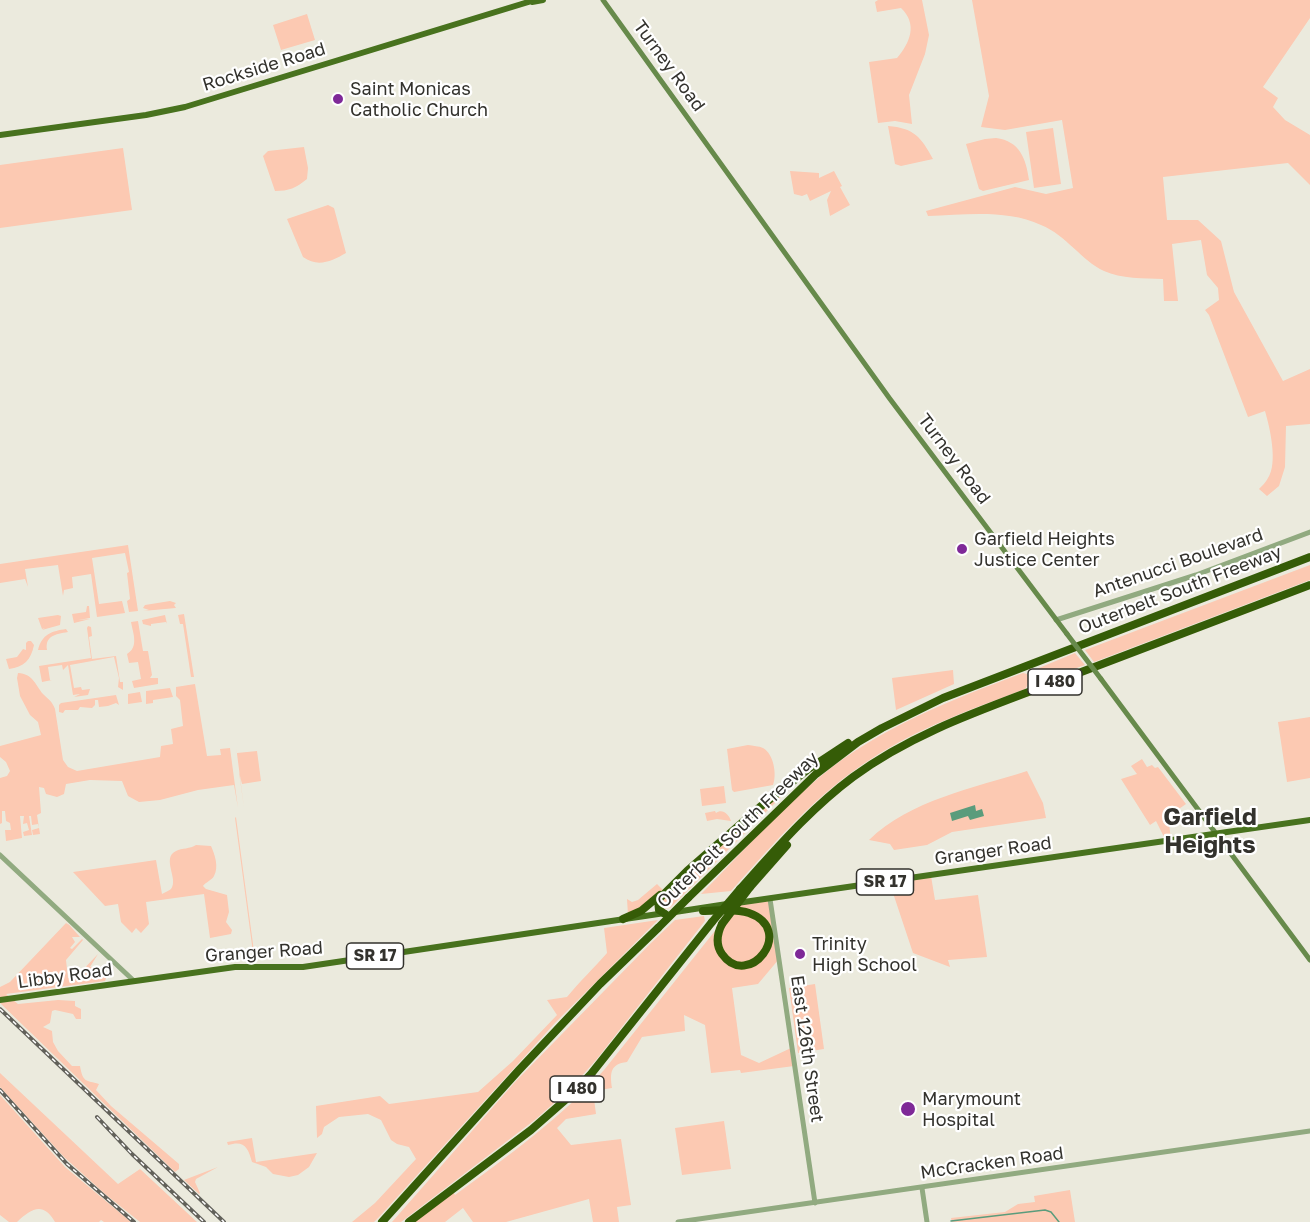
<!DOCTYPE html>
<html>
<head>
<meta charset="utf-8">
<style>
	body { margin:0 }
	canvas { display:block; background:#ebeadd }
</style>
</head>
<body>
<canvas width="1310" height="1222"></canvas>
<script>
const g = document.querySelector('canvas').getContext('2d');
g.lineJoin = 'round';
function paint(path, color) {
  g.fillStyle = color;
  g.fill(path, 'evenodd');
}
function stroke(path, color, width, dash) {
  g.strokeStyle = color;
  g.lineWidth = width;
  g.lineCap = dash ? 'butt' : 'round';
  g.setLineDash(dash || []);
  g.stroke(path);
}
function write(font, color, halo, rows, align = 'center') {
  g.font = font + ' "Golos Text",sans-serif';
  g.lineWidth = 4.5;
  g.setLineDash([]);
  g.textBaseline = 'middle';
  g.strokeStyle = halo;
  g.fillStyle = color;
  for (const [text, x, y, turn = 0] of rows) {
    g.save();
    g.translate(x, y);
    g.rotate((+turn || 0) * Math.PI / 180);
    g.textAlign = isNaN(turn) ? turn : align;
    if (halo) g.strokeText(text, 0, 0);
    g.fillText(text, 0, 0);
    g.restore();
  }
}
paint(new Path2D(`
	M878 0H922L929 35 925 54 909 95 912 124 895 121 878 123 869 62 897 58C910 43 918 24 901 8L877 12 875 2Z
	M972 0H1310V18L1263 87 1278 98 1273 107 1285 120 1310 135V185L1288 163 1163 177 1167 220H1198L1221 241 1234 292 1283 381 1310 369V424L1286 426 1285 467 1279 486 1267 496 1259 489C1262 486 1266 482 1268 478 1278 463 1270 428 1265 411L1248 417 1209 315 1205 310 1219 300 1218 288 1207 275 1201 240 1172 244 1178 301H1164L1163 279C1144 278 1121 279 1104 271 1082 261 1066 235 1041 225 1006 209 965 215 928 216L926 211 1015 187 1046 194 1073 188 1062 120 1005 130 981 127 989 96Z
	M307 14 315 40 281 50 273 25Z
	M888 126C914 128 921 137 933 159L901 166 895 164Z
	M1053 128 1061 184 1034 188 1026 132Z
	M996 138C1020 141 1026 159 1029 180L983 191 979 189 966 144 985 139Z
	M304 147 308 168 307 179C296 188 289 191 275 191L263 156 268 151Z
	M123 148 132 210 0 228V165Z
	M790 171 819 173V178L834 171 842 186 840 187 850 205 830 216 827 200 831 191 810 201 807 194 802 196 794 194Z
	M328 205 334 208 346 253C332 261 318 268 303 257L287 219Z
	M128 545 138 611 129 612 127 601 130 599 127 573 129 572 125 553 92 558 99 604 122 601 125 613 97 617 91 574 72 577 73 588 64 590 63 596 58 565 25 569 28 587 25 579 0 583V564Z
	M1310 565V580L1094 662 1085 650Z
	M170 601 176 603 174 605 176 608 143 611 149 610 143 608 145 605Z
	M87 606H89L90 618 78 620 90 619 74 623 72 614 86 612Z
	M184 614 194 677H191L183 624H180L178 615Z
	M58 615 61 616 60 625 42 630 45 628 42 629 38 618Z
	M165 615 167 624 166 622 151 624V626L143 624 142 620Z
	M138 621 143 651H148L152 675 150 678H158V684L134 688 132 681 141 679 138 662 129 663 127 654C139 647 133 633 131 622Z
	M88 626 91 627 92 636 89 637 92 659 116 656 120 682H123V690L118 687 119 678 114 657 70 665 74 688 81 687 82 690 90 689 88 695 74 697 80 694 73 695 68 665 63 670 62 665 48 667 50 680H52L42 682 39 666 91 658 87 628Z
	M66 629 68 632C55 634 45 636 47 650H38C42 634 52 631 66 629Z
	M28 641H31L34 645C31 660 24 667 9 669L6 659 17 657 23 649 26 650V643Z
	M1075 653 1085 665 1037 682 1034 681 1032 673 1034 670Z
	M953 670 954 684 896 710 892 678Z
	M18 673C33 674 35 684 43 694 49 700 52 701 55 709L63 760 68 767 77 771 160 757 161 746 173 744 171 729 183 726 180 700 176 696V687L195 684 207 756 221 755 220 749 230 748 238 808 234 785 198 790 160 800 139 802 128 796 122 781 90 780 66 784 64 794 57 797 46 794 44 788 39 787 41 813 37 815 40 834 33 835 32 830 39 828 38 824 32 825 31 816H29L32 835 24 836 23 832 29 830 27 823 23 824 24 816H20L22 838 6 841 5 830H11L10 823 6 821 5 811H2V823L0 824V778L7 776 10 771 6 762 0 757V746L41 735 38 722 30 715 20 696 17 678Z
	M1023 673 1027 674C1029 680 1029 684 1025 689 972 709 918 728 871 759 816 794 774 843 731 891L701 894C740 855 778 811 821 776 881 727 951 700 1023 673Z
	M170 688 173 697 153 700V703L146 704V691Z
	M140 692 142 702 128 704V694Z
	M116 695 119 705 116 703 108 706 99 707 98 700H95V705L92 708 80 707 78 710H65L63 713 59 712V705L61 703Z
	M1310 717V778L1287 782 1278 722Z
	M748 745C753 746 759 746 763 748 774 754 777 775 773 785L734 792 732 790 727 749Z
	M236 746 237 753 257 751 261 781 242 784 239 772 244 808Z
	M1142 759 1147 767 1152 765 1155 768 1158 767 1186 804C1170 815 1167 817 1171 836L1164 837 1156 821 1150 825 1121 779 1137 774 1131 766Z
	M1027 771 1043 803 1046 818 952 832 927 845 894 850 890 844 869 840C910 800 974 788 1027 771Z
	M793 785 670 908 661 909 660 900 731 834Z
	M724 786 726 803 702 806 700 789Z
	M715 811 716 813C722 808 729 814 731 821L717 819 707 821 705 813Z
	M236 817 255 959 254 960 235 818Z
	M196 845 211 846C215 855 219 867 214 876 212 880 206 882 203 886L206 889 227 895 229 912 226 922 232 930 231 934 210 938 204 894 146 902 149 924 141 933 136 928 132 933 121 922 118 904 105 906 73 872 156 860 162 894C165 892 169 891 171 889 179 879 161 858 176 851 182 848 190 849 196 845Z
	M931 876 935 900 978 895 987 957 948 960 950 967 913 953 889 881Z
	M657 884 664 891 645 908 628 915 627 899 632 902 638 900Z
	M770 899 779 959 758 984 732 988 741 1055 759 1063 791 1048 794 1066 741 1073 740 1070 711 1073 705 1025 684 1015 685 1031 642 1037 627 1062C610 1064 610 1073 612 1088L593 1091 596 1114 566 1119 557 1128 571 1145 621 1139 631 1205 617 1207 619 1222H593L589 1199 506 1222H473L463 1208 445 1222H409L452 1190 455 1195C508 1156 560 1119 604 1070L738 902Z
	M704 916 705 921 596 1060 572 1087 536 1119 401 1222H392L515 1082 651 943 675 920Z
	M64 919 80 937H72L75 942 70 948 72 949 82 939 83 940 66 960 68 978H75L98 954 90 967H97L107 975 105 981 6 994 18 1004 58 1000 75 1001V1006L81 1009V1019H76L73 1014 55 1010 52 1011 50 1023 43 1027 52 1031 53 1042 58 1051 72 1066H80C83 1083 86 1080 99 1084L96 1090 111 1106 179 1164V1169L175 1172 0 1003V987L10 982 66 923 69 925Z
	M658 920 555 1023 380 1216 374 1222H352L375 1203 416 1159 409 1147 397 1144 391 1140 381 1120 368 1114 339 1117 324 1127 322 1134 317 1138 316 1106 380 1096 389 1104 478 1092 513 1061 557 1015 547 1000 567 997C580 981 594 968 607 953L604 928Z
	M815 984 824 1049 798 1053 789 988Z
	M0 1073 118 1184 140 1169 197 1222H140L105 1194 64 1157 0 1087Z
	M0 1095 65 1167 131 1222H104L101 1220 99 1222H55C43 1201 31 1209 17 1222H9L0 1215Z
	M724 1121 731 1169 682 1175 675 1128Z
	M252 1138 256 1162 317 1153 309 1167 298 1175 289 1177 273 1174 266 1167 252 1162C248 1147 244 1140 228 1145L227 1142Z
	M218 1167 196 1179 195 1182 200 1193 199 1194 184 1180Z
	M1070 1190 1075 1222H952L951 1218 1005 1212 1018 1204 1035 1202 1034 1196Z`), '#fcc9b2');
paint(new Path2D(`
	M975 805 976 811 982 809 984 816 970 820 968 816 952 821 950 813Z`), '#5a9c7c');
stroke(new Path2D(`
	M951 1221 1045 1210 1051 1212 1059 1222`), '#5a9c7c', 1.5);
stroke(new Path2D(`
	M1056 620 1196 575 1310 532
	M0 855 134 981
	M770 899 815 1203
	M922 1188 927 1222
	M678 1222 1310 1131`), '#91aa80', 5);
stroke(new Path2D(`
	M603 0 890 399 1067 634
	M1101 679 1310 960`), '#678a4b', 5);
stroke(new Path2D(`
	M532 2 543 0
	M0 135 146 115 185 107 535 0
	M737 903 1310 820
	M675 912 727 904
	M0 1000 235 967H303L665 913`), '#48721e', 6);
stroke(new Path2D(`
	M750 887 787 845
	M740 889C776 849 810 809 853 777 914 732 985 709 1055 682 1140 650 1225 617 1310 585
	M688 898 816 774 858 742 882 728 943 698 1310 557
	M703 911C717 911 735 908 749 913 797 930 748 991 722 954 715 944 717 934 722 924
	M668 916 659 910 658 900 687 871 760 807 807 770 848 743
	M623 919 641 911 660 895
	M382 1222 519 1070 600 984 658 928
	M409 1222 531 1130 571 1095 591 1074 712 922`), '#355c07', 8);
const rail = new Path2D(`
	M0 1009 224 1222
	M0 1090 67 1164 134 1222
	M97 1117 132 1154 204 1222`);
stroke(rail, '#62615a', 4);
stroke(rail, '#fff', 1.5, [4.5]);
stroke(new Path2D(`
	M1067 634 1101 679`), '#678a4b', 5);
stroke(new Path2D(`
	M712 922 740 889
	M722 924 750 887
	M658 928 688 898`), '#355c07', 8);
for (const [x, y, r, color] of [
	[338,99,6,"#7f2998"],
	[962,549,6,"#7f2998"],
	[800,954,6,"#7f2998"],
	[908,1109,8,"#7f2998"]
]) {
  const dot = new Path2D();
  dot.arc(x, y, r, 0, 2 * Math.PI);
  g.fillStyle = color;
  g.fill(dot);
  stroke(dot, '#fff', 2);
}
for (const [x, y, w] of [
	[1055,682,54],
	[885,882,57],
	[375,956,57],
	[577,1089,54]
]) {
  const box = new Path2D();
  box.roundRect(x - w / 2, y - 13, w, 26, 4.5);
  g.fillStyle = '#fff';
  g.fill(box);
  stroke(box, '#33322d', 1.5);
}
write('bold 16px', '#33322d', null, [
	["I 480",1055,682],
	["SR 17",885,882],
	["SR 17",375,956],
	["I 480",577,1089]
]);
write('18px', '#33322d', '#fff', [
	["Turney Road",669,66,54],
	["Rockside Road",264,67,-17],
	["Turney Road",954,459,53],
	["Antenucci Boulevard",1178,563,-19],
	["Outerbelt South Freeway",1180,590,-21],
	["Outerbelt South Freeway",738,830,-44],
	["Granger Road",993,851,-8],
	["Granger Road",264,952,-4],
	["Libby Road",65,976,-8],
	["East 126th Street",807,1049,82],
	["McCracken Road",992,1163,-8]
]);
write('18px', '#33322d', '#fff', [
	["Saint Monicas",350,89],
	["Catholic Church",350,110],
	["Garfield Heights",974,539],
	["Justice Center",974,560],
	["Trinity",812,944],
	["High School",812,965],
	["Marymount",922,1099],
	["Hospital",922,1120]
], 'left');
write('bold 24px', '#33322d', '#fff', [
	["Garfield",1210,817],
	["Heights",1210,845]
]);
</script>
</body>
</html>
